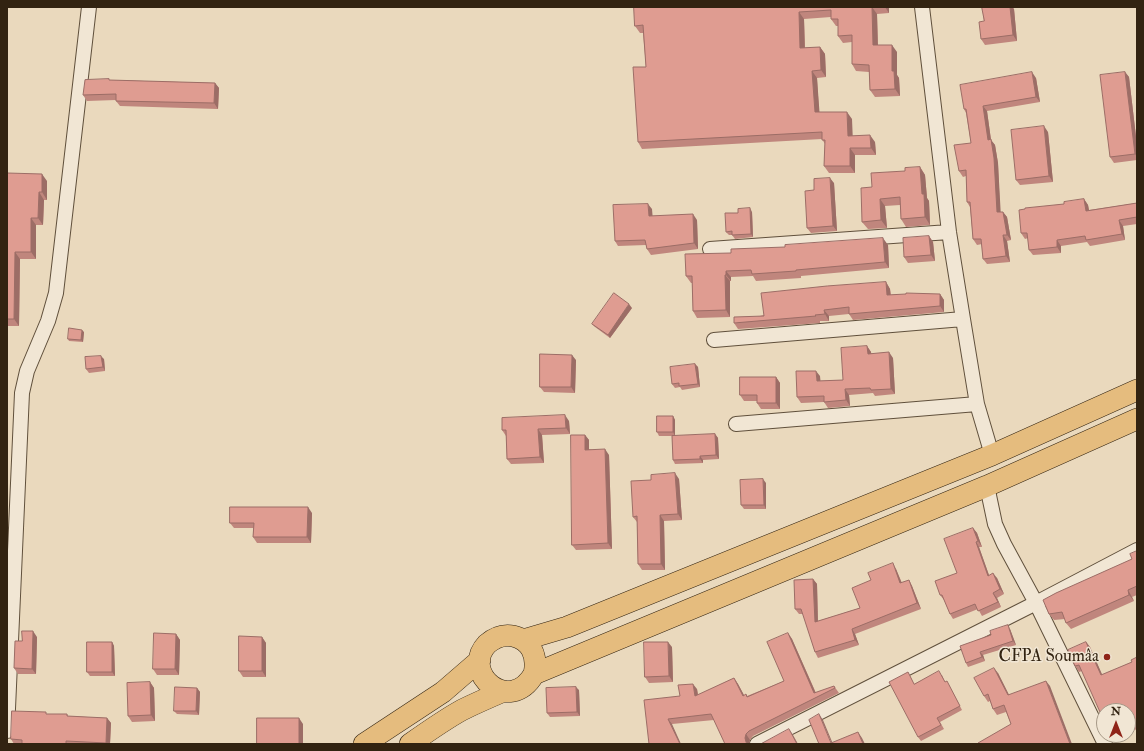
<!DOCTYPE html>
<html>
<head>
<meta charset="utf-8">
<style>
	body { margin:0 }
	#map { position:relative; width:1144px; height:751px; overflow:hidden; background:#ead9bd; font-family:"IM FELL Double Pica",serif }
	canvas { display:block }
	.frame { position:absolute; inset:0; border:8px solid #322311; pointer-events:none }
	.north { position:absolute; left:1096px; top:703px; width:40px; height:40px; box-sizing:border-box; background:#f1e6d4; border:1px solid #a59886; border-radius:50%; rotate:0deg; font-size:11px; font-weight:700; line-height:16px; text-align:center; color:#322311 }
	.north::after { content:''; display:block; margin:auto; width:14px; height:18px; background:#8f2418; clip-path:polygon(50% 0,100% 100%,50% 72%,0 100%) }
</style>
</head>
<body>
<div id="map">
<canvas width="1144" height="751"></canvas>
<div class="frame"></div>
<div class="north">N</div>
</div>
<script>
const g = document.querySelector('canvas').getContext('2d');
g.lineJoin = 'round';
function stroke(path, color, width, dash) {
  g.strokeStyle = color;
  g.lineWidth = width;
  g.lineCap = dash ? 'butt' : 'round';
  g.setLineDash(dash || []);
  g.stroke(path);
}
function paint(path, color) {
  g.fillStyle = color;
  g.fill(path, 'evenodd');
}
function write(font, color, halo, rows, align = 'center') {
  g.font = font + ' "IM FELL Double Pica",serif';
  g.lineWidth = 3;
  g.setLineDash([]);
  g.textBaseline = 'middle';
  g.strokeStyle = halo;
  g.fillStyle = color;
  for (const [text, x, y, turn = 0] of rows) {
    g.save();
    g.translate(x, y);
    g.rotate((+turn || 0) * Math.PI / 180);
    g.textAlign = isNaN(turn) ? turn : align;
    if (halo) g.strokeText(text, 0, 0);
    g.fillText(text, 0, 0);
    g.restore();
  }
}
const minor = new Path2D(`
	M922 7 949 232 963 319 977 404 992 455
	M710 249 949 232
	M714 340 963 319
	M736 424 977 404
	M7 731 22 393 27 371 48 321 56 293 89 7
	M757 744 1036 603 1004 544 995 524 987 486
	M1105 744 1036 603 1137 550`);
const highway = new Path2D(`
	M523 640 567 627 992 455 1137 390
	M534 674C538 656 531 640 513 636 503 634 494 638 487 644 460 673 510 716 534 674L987 486 1137 419
	M364 744 443 692 480 660
	M410 744C427 732 444 720 462 710 476 703 490 697 504 691`);
stroke(minor, '#60503c', 16);
stroke(highway, '#322311', 22);
stroke(minor, '#f1e6d4', 14);
stroke(highway, '#e5bc7e', 21);
paint(new Path2D(`
	M634 7H889V13L877 14 878 45 897 52V75L899 78 900 96 875 97 870 90 869 72 856 71 852 64V42L843 43 838 36V26H836L831 19V17L804 19 805 48 820 47 825 54 826 77 817 78 819 112 852 119V136L875 142 876 155H855V173H829L824 166 825 144 822 139 642 149 638 142 646 67 643 33H640L635 26Z
	M982 7H1012L1014 9 1017 41 985 45 981 39 984 21Z
	M1125 72 1129 77 1137 145V160L1114 163 1110 157Z
	M1036 78 1040 102 987 111 991 140 995 145 998 163 1000 212H1003L1007 217 1011 240 1007 241 1010 262 987 264 983 259 982 244 977 245 973 239 970 207 967 202 966 176 963 177 959 171 971 143 966 113 964 109Z
	M109 80 215 83 219 88 218 109 120 106 116 101V100L87 101 83 95Z
	M1048 132 1053 182 1020 185 1016 180Z
	M920 167 925 175 927 198 929 201 930 225 906 227 901 219 900 205 885 206 887 228 868 229 862 222 872 187 905 171Z
	M7 173 47 181V200H44L43 225H36V259H20L19 326H7Z
	M834 183 837 231 811 233 807 228 814 190Z
	M1084 199 1088 205 1089 210 1137 203V224L1123 226 1125 240 1090 246 1087 242 1061 246V253L1033 255 1029 250 1028 238 1025 239 1021 233 1064 204Z
	M652 209V216L697 220 698 249 651 255 647 249 646 245 618 246 615 241Z
	M752 212 753 237 735 239 732 235H729L726 232Z
	M929 236 933 242 935 261 908 263 904 257Z
	M888 245 889 268 801 276V278L756 281 753 276 731 277V281H730V317L697 318 693 311 692 283H691L686 276 731 253Z
	M886 282 890 289 891 295 940 294 944 300V312L853 320 849 314 829 316V321H820V323L738 329 734 323Z
	M632 308 610 338 595 327 592 324Z
	M84 332 83 342 69 341 68 339Z
	M867 346 871 352V353L893 358 895 394 875 396 873 393 849 395 850 406 828 408 824 402 801 403 797 397 820 376V381L843 380Z
	M104 359 105 371 89 373 86 369Z
	M576 360 575 393 544 392 540 387Z
	M695 364 698 367 700 387 682 390 680 387 675 388 672 384Z
	M776 377 780 383V409H761L757 403V401H744L740 395Z
	M673 416 675 420V436L715 434 718 438 719 459 703 460V463L675 464 673 460 672 436H659L657 432Z
	M569 421 570 434 542 435 544 463 511 464 507 459 506 436 502 430Z
	M585 435 589 440V449L609 455 612 549 576 550 572 545Z
	M679 479 682 520 664 521 665 570H642L638 564 637 522 633 517Z
	M766 483V509H744L741 505Z
	M312 513 311 543H257L253 537V528H234L230 523Z
	M973 528 977 533 982 547H979L989 575 997 578 1004 594 997 598 1001 607 982 616 978 609 953 619 950 614 944 600 940 595 957 573Z
	M1137 551V595L1132 597 1134 601 1071 629 1066 623 1065 619 1054 620 1049 614 1132 559Z
	M896 569 902 583 909 580 912 586 921 609 855 634 859 645 818 658 815 652 803 614H799L795 609 813 579 817 584 818 621 860 608 871 580Z
	M1010 629 1016 645 983 655 985 661 968 667 966 663Z
	M788 633 792 639 816 693 834 686 839 693 753 736 750 740 749 744 714 720 672 724 649 744 680 696 697 689 698 695 734 678 738 684 744 695 747 696 784 681Z
	M176 634 180 640 179 675H157L153 669Z
	M37 637 36 674H18L14 668 22 641Z
	M262 637 266 643V677H243L239 671Z
	M112 642 114 646 115 676H90L87 672Z
	M1086 642 1090 647 1102 675 1132 662 1137 657V729L1128 733V711L1082 671 1079 672 1075 666Z
	M672 647 673 682 649 683 645 677Z
	M908 672 914 684 942 675 945 682 949 685 962 710 940 722 944 729 921 741 918 737Z
	M998 673 1009 695 1050 686 1011 724 1006 712 997 715 993 709 990 701 988 702 984 696Z
	M150 682 154 688 155 721 132 722 128 716Z
	M197 688 200 692 199 715 177 714 174 711Z
	M579 690 580 716 550 717 547 713Z
	M47 714H67L68 716 107 718 111 723 110 744H14L11 739Z
	M1110 735H1124L1114 740Z`), '#c0867d');
paint(new Path2D(`
	M872 7 877 14 878 52 873 45Z
	M885 7H889V13Z
	M1010 7H1012L1014 9 1017 41 1013 35Z
	M799 12 804 19 805 55 800 48Z
	M892 45 897 52V75L899 78 900 96 895 89 892 71Z
	M820 47 825 54 826 77 821 70Z
	M812 71 817 78 820 119 815 112Z
	M1032 72 1036 78 1040 102 1036 97Z
	M1125 72 1129 77 1137 145V157L1135 154Z
	M215 83 219 88 218 109 214 103Z
	M983 106 987 111 991 140 995 145 998 163 1001 218 997 212Z
	M847 112 852 119 853 143 848 136Z
	M1044 126 1048 132 1053 182 1049 176Z
	M870 135 875 142 876 155 871 148Z
	M850 148 855 155V173L850 166Z
	M920 167 925 175 927 198 929 201 930 225 925 217 922 194Z
	M42 174 47 181V200L42 192Z
	M830 178 834 183 837 231 833 226Z
	M39 192 44 200 43 225 38 218Z
	M880 199 885 206 887 228 881 220Z
	M1084 199 1088 205 1090 216 1086 211Z
	M648 204 652 209 653 221 649 216Z
	M750 208 752 212 753 237 751 234Z
	M1003 212 1007 217 1011 240 1007 235Z
	M693 214 697 220 698 249 694 243Z
	M31 218 36 225V259L31 252Z
	M1119 220 1123 226 1125 240 1122 234Z
	M1003 235 1007 241 1010 262 1006 256Z
	M929 236 933 242 935 261 931 255Z
	M883 238 888 245 889 268 885 262Z
	M1057 240 1061 246V253L1057 247Z
	M15 252 20 259 19 326 14 319Z
	M726 271 731 277V281L726 275Z
	M725 275 730 281V317L726 310Z
	M886 282 890 289 891 301 887 295Z
	M940 294 944 300V312L940 306Z
	M629 304 632 308 610 338 608 335Z
	M824 310 829 316V321L825 314Z
	M82 330 84 332 83 342 81 340Z
	M867 346 871 352 872 359 868 354Z
	M889 352 893 358 895 394 891 389Z
	M572 355 576 360 575 393 571 387Z
	M101 356 104 359 105 371 103 367Z
	M695 364 698 367 700 387 698 384Z
	M816 371 820 376 821 386 817 381Z
	M776 377 780 383V409L776 403Z
	M845 389 849 395 850 406 846 400Z
	M565 415 569 421 570 434 566 428Z
	M673 416 675 420V436L673 432Z
	M538 429 542 435 544 463 540 457Z
	M715 434 718 438 719 459 716 455Z
	M585 435 589 440V455L585 450Z
	M605 449 609 455 612 549 608 543Z
	M700 456 703 460V463L700 459Z
	M675 473 679 479 682 520 678 514Z
	M763 479 766 483V509L764 505Z
	M308 507 312 513 311 543 307 537Z
	M660 515 664 521 665 570 661 564Z
	M973 528 977 533 982 547 978 541Z
	M976 542 979 547 991 581 988 576Z
	M893 563 896 569 904 589 900 583Z
	M993 573 997 578 1004 594 1000 589Z
	M813 579 817 584 818 627 815 622Z
	M909 580 912 586 921 609 917 603Z
	M1128 590 1132 597 1134 601 1129 595Z
	M993 593 997 598 1001 607 998 602Z
	M1008 625 1010 629 1016 645 1013 641Z
	M852 629 855 634 859 645 855 640Z
	M33 631 37 637 36 674 32 669Z
	M788 633 792 639 817 696 814 693Z
	M176 634 180 640 179 675 175 669Z
	M262 637 266 643V677L262 671Z
	M112 642 114 646 115 676 112 672Z
	M668 642 672 647 673 682 669 676Z
	M1086 642 1090 647 1105 681 1101 675Z
	M980 652 983 655 985 661 982 657Z
	M994 668 998 673 1012 701 1008 695Z
	M734 678 738 684 747 701 743 696Z
	M1046 681 1050 686 1072 744H1070Z
	M150 682 154 688 155 721 151 715Z
	M693 684 697 689 699 702 695 696Z
	M576 687 579 690 580 716 577 712Z
	M197 688 200 692 199 715 196 711Z
	M819 714 823 720 833 744H832Z
	M107 718 111 723 110 744H107L106 743Z
	M299 718 303 724V744H299Z
	M668 719 672 724 681 744H680Z
	M789 729 793 735 798 744H797Z
	M858 732 862 738 865 744H863Z
	M746 734 750 740 749 744H747L746 742 745 738Z`), '#9c6d66');
const building = new Path2D(`
	M634 7H873H872L873 45H892V71H894L895 89 870 90 869 65 852 64V35L838 36V19H831V10L799 12 800 48 820 47 821 70 812 71 815 112H847L848 136 870 135 871 148H850V166H824L825 140H822V132L638 142 633 67H646L643 25 635 26Z
	M982 7H1010L1013 35 981 39 979 22 984 21Z
	M1032 72 1036 97 983 106 988 140 991 139 994 158 997 212H1003L1007 235H1003L1006 256 983 259 981 239H973L970 202H967L966 170 959 171 954 145 971 143 966 109H964L960 85Z
	M1125 72 1135 154 1110 157 1100 75Z
	M109 79V80L215 83 214 103 116 101V94L83 95 85 80Z
	M1044 126 1049 176 1016 180 1011 130Z
	M920 167 922 194H924L925 217 901 219 900 197 880 199 881 220 862 222 861 188 872 187 871 173 905 171V168Z
	M7 173 42 174V192H39L38 218H31V252H15L14 319H7Z
	M830 178 833 226 807 228 805 191 814 190V179Z
	M1084 199 1086 211 1137 203V217L1119 220 1122 234 1086 240 1085 236 1057 240V247L1029 250 1027 233H1021L1019 210 1025 209V208L1064 204V202Z
	M648 204 649 216 693 214 694 243 647 249 645 240 615 241 613 205Z
	M750 208 751 234 732 235V231L726 232 725 213H738V209Z
	M929 236 931 255 904 257 903 238Z
	M883 238 885 262 796 270V271L752 274 751 270 726 271V275H725L726 310 693 311 692 276H686L685 254 731 253V249L785 247V245Z
	M886 282 887 295 906 294V293L940 294V306L849 314V307L824 310 825 314 815 315 816 316 734 323V317L764 316 761 293 827 286Z
	M614 293 629 304 608 335 592 324Z
	M69 328 82 330 81 340 68 339Z
	M867 346 868 354 889 352 891 389 871 390 870 388 845 389 846 400 824 402V396L797 397 796 371H816L817 381 843 380 841 348Z
	M540 354 572 355 571 387H540Z
	M101 356 103 367 86 369 85 357Z
	M695 364 698 384 679 386V383L672 384 670 367Z
	M740 377H776V403H757V395H740Z
	M565 415 566 428 538 429 540 457 507 459 506 430H502V418Z
	M657 416H673V432H657Z
	M715 434 716 455 700 456V459L673 460 672 436Z
	M571 435H585V450L605 449 608 543 572 545Z
	M675 473 678 514 660 515 661 564H638L637 516 633 517 631 481 651 480V475Z
	M763 479 764 505H741L740 480Z
	M230 507H308L307 537H253L254 523H230Z
	M973 528 978 541 976 542 988 576 993 573 1000 589 993 593 998 602 978 611 975 604 950 614 942 595H940L935 581 957 573 944 539Z
	M1137 551V586L1128 590 1129 595 1066 623 1062 612 1049 614 1043 600 1056 593 1132 559 1130 554Z
	M893 563 900 583 909 580 917 603 852 629 855 640 815 652 801 609H795L794 580 813 579 815 622 860 608 852 588 871 580 868 573Z
	M1008 625 1013 641 980 652 982 657 966 663 960 646 991 635 990 631Z
	M22 631H33L32 669 14 668 15 641H22Z
	M154 633 176 634 175 669H153Z
	M788 633 814 693 834 686 835 688 749 731 746 734 745 738 746 742 747 744H725L711 714 668 719 680 744H649L644 700 680 696 678 685 693 684 695 696 734 678 743 696 746 694 747 697 784 681 767 642Z
	M239 636 262 637V671H239Z
	M87 642H112V672H87Z
	M644 642H668L669 676 645 677Z
	M1086 642 1101 675 1132 662 1131 660 1137 657V722L1128 726V711H1104V721L1079 665 1075 666 1068 650Z
	M994 668 1008 695 1046 681 1070 744H978V743L1011 724 1004 705 993 709 988 694 984 696 974 678Z
	M939 671 945 682 947 681 960 706 937 718 941 725 918 737 889 682 908 672 914 684Z
	M150 682 151 715 128 716 127 683Z
	M175 687 197 688 196 711H174Z
	M576 687 577 712 547 713 546 688Z
	M12 711 46 712V714H67V716L107 718 106 743 66 741V744H22V740L11 739Z
	M819 714 831 743 858 732 863 744H819L809 720Z
	M257 718H299V744H257Z
	M789 729 797 744H761Z`);
paint(building, '#df9c91');
stroke(building, '#9c6d66', 1);
for (const [x, y, r, color] of [
	[1107,657,4,"#8f2418"]
]) {
  const dot = new Path2D();
  dot.arc(x, y, r, 0, 2 * Math.PI);
  g.fillStyle = color;
  g.fill(dot);
  stroke(dot, '#f1e6d4', 1.5);
}
write('17px', '#322311', '#f1e6d4', [
	["CFPA Soumâa",1099,657]
], 'right');
</script>
</body>
</html>
